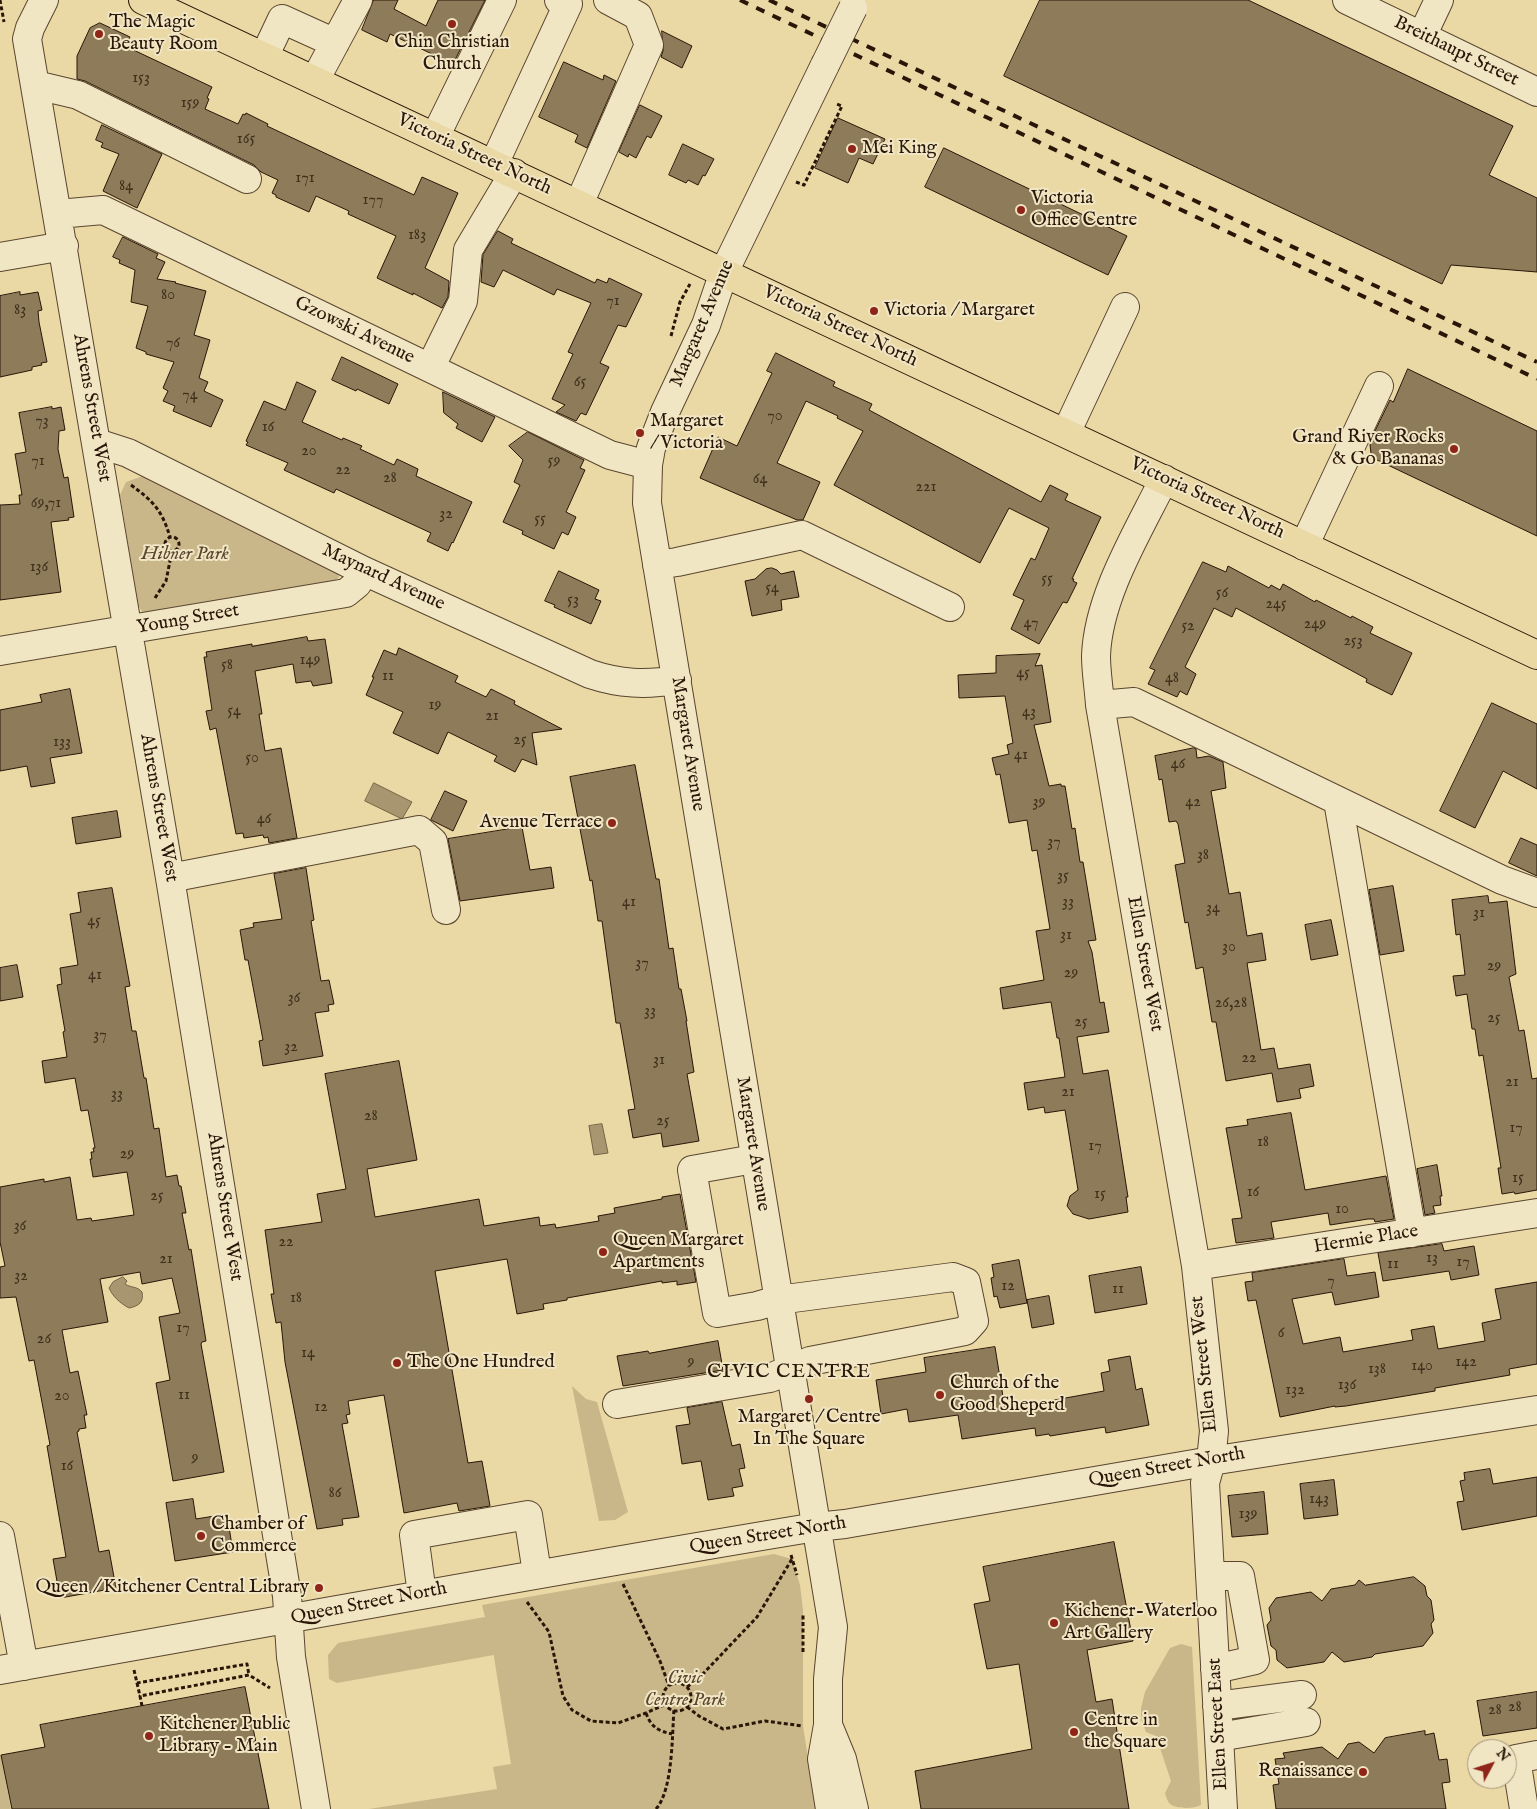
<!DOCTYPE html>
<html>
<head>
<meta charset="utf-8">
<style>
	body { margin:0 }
	#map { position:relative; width:1537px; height:1809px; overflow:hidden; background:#ead8a5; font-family:"IM FELL English",serif }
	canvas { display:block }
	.north { position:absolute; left:1467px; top:1739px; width:50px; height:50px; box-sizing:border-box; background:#f1e6c4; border:1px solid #a19379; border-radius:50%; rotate:50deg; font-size:14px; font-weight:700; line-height:20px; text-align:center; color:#291608 }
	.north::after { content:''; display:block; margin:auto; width:18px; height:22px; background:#8f2418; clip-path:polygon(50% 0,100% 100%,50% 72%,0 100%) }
</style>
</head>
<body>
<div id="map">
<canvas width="1537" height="1809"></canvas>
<div class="north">N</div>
</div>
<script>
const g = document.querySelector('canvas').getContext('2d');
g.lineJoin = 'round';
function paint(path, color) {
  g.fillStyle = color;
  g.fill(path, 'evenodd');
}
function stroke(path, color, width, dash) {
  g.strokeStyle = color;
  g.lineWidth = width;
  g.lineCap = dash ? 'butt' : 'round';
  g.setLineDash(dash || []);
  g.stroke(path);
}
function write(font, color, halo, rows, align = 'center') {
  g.font = font + ' "IM FELL English",serif';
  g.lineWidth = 4;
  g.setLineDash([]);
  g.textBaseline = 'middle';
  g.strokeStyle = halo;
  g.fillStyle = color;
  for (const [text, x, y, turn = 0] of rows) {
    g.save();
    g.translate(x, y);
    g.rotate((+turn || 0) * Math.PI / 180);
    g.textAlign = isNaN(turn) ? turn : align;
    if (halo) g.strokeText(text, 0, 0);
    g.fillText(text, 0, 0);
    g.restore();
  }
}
paint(new Path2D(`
	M143 476 336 568 339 577 331 586 143 613 138 605 120 495 126 482Z
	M572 1386 586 1399 597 1402 628 1512 615 1520 599 1521Z
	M774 1554 792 1559 800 1585 803 1610V1726L816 1809H369L497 1789 493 1767 511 1764 494 1657V1655L337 1683 329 1679 328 1655 338 1643 485 1617 482 1605Z
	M1181 1644 1192 1647 1201 1805C1193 1809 1177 1809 1170 1804 1168 1802 1166 1797 1165 1793L1171 1781 1156 1736 1146 1732 1141 1719V1708L1145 1692 1170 1648Z
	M1 1755 11 1809H0V1756Z`), '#c9b78a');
const water = new Path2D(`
	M374 783 412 802 402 819 365 801Z
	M602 1124 608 1153 594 1155 589 1126Z
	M123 1277 127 1281 125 1284C131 1288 137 1286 142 1292 144 1302 139 1306 129 1308 120 1303 113 1297 109 1288L113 1282Z`);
paint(water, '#a89670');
stroke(water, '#756346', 1);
const building = new Path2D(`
	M374 0H398L394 9 426 26 438 0H485L453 64 390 34 387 42 362 30Z
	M1040 0H1248L1513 126 1489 175 1537 198V272L1451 265 1442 284 1004 76Z
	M100 23 130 37 125 46 212 87 207 98 209 99 205 109 238 124 243 114 245 115 246 113 268 124 267 126 414 195 422 177 458 193 425 268 449 281 448 297 442 308 413 293V295L377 278 396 236 348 214 349 211 316 196 309 212 276 197V195L272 193 278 180 261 172 254 165 85 81 77 79V56L90 28Z
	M662 31 692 46 682 68 661 57 663 51Z
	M564 62 603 80 604 75 616 81 587 148 575 142 578 135 539 117Z
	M640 105 662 116 651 138 647 136 636 158 629 154 628 157 619 152Z
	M838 118 885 139 873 164 859 158 848 183 815 168Z
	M102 125 162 154 137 208 103 191 119 154 101 147 103 143 96 140Z
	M683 144 714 159 705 176 703 175 698 185 688 180 686 183 669 175Z
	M944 148 1127 236 1108 275 925 187Z
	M498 231 513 239 511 243 595 283 597 279 607 283 609 278 642 294 626 327 618 325 600 363 609 367 586 415 581 413 576 421 556 412 565 405 552 399 573 354 568 352 591 303 557 289 554 295 503 270 494 287 481 282 483 255Z
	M123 237 158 254 156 258 165 262 157 279 176 282 175 283 206 291 194 335 210 340 199 378 208 382 204 391 223 400 211 427 173 411 175 406 163 401 168 391 163 388 174 362 146 354V352L136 348 148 306 131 302 135 270 119 263 120 260 113 257Z
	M20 292V295L38 292 42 310 38 311 39 322 47 362 41 363 42 365 32 367V370L0 377V296Z
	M776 353 835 382 833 386 872 404 869 410 1041 502 1050 485 1068 494 1065 500 1101 517 1072 579H1074L1073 581 1077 583 1067 603 1063 602 1039 644 1011 629 1024 600 1013 595 1031 558 1035 560 1049 528 1009 508 980 563 834 485 863 431 837 418 838 416 806 401 777 463 820 482 803 520H797L700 478 718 437 737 446 772 373 767 371Z
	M342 357 398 384 389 404 357 389 356 391 332 380Z
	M1408 369 1537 431V536L1373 458 1371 453 1370 445 1374 433 1390 400 1393 402Z
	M297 382 316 391 302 422 342 440 343 438 362 446 360 449 394 465 397 459 418 469 416 476 472 502 453 543 452 542 448 551 427 541 431 533 336 489 334 493 284 470 288 463 246 445 248 442 246 441 264 401 285 410Z
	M443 392 495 417 482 442 456 428 458 424 444 413Z
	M52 407V409L61 407 65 430 59 431 58 449 64 478 68 477 74 517 68 518 69 520 51 522 61 592 0 600V505L20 504 19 495H22L15 454 26 452 19 413Z
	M528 432 584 460 580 468 585 470 566 512 576 517 568 535 562 532 554 549 522 534 523 531 503 522 520 485 514 482 523 460 509 446Z
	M1203 562 1226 572 1228 566 1269 588 1271 585 1280 590 1283 584 1315 602 1316 600 1351 618 1352 616 1373 627 1370 633 1412 653 1392 695 1366 682 1367 679 1236 608 1232 617 1214 608 1185 667 1196 674 1187 695 1180 691 1177 697 1148 684 1155 670 1150 668Z
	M772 568 777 570 781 574 794 571 799 597 781 600 782 610 752 616 745 581 755 579 766 569Z
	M559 571 599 590 595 599 601 601 591 624 554 607 555 605 545 601Z
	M307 637 308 641 325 639 332 683 313 686 311 681 296 683 293 664 255 671 262 714H259L265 751 281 748 297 838 269 843 268 837 264 838 263 835 244 838 243 833 236 834 216 728 210 730 206 711 212 710 204 657H207L206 652 252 644V646Z
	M399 648 458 676 455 682 486 697 491 689 515 701 514 704 562 729 532 733 537 765 522 759 515 772 494 761 497 756 448 732 438 754 393 733 403 712 366 695 374 677H372L384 650 396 655Z
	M1040 654 1035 666 1042 665 1051 722 1034 725 1049 786 1061 784V786H1065L1072 829 1075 828 1080 862H1083L1096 940 1088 941 1092 952 1100 1003 1104 1002 1109 1032 1077 1037 1083 1074 1108 1070 1128 1197H1126L1128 1212 1089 1219 1073 1214 1067 1206 1070 1196 1078 1190 1065 1110 1045 1113 1044 1107 1028 1110 1024 1083 1065 1077 1059 1038H1057L1051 1002 1003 1009 1000 988 1044 980 1036 931 1050 929 1037 850 1032 851 1027 820 1009 823 1000 774 996 775 992 758 1009 754 1007 745 1013 743 1005 696 959 698 958 675 996 673V656Z
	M70 689 82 753 50 758 55 783 31 787 27 766 0 771V710L42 702 40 695Z
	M1492 703 1537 724V789L1503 771 1475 828 1440 811Z
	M1194 748 1196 749 1197 758 1209 756 1223 762 1226 788 1211 791 1229 894 1240 892 1247 936 1262 933 1266 960 1247 963 1261 1050 1274 1048 1278 1069 1310 1064 1314 1086 1299 1089 1301 1098 1277 1102 1272 1073 1226 1081 1216 1022H1212L1203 967 1196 969 1188 922 1185 923 1175 865 1185 863 1178 824 1176 821 1169 822 1162 779 1159 780 1155 756Z
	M635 765 656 879H659L669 949 673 948 679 989H681L687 1021H686L694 1072 687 1074 699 1141 663 1147 661 1133 633 1138 628 1110 635 1109 620 1023H616L602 921H598L592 880 590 881 570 777Z
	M445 791 467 801 453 831 431 820Z
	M117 811 121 837 76 844 72 818Z
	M522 827 530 870 551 867 554 888 460 901 448 839Z
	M1521 838 1537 845V876L1509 863Z
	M306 868 314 920 311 921 321 981 329 980 334 1004 328 1005 329 1011 315 1013 323 1056 263 1066 259 1041 263 1040 248 960H245L240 930 254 927 253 923 282 919 274 874Z
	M1393 886 1404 951 1380 955 1369 890Z
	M112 888 130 986 125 987 132 1031H136L144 1078H146L154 1129 159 1128 166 1177 177 1175 179 1186H181L186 1213H182L189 1250 191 1249 206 1341 202 1342 201 1344 224 1472 173 1481 156 1383 170 1380 159 1317 180 1313 172 1278 142 1284 140 1272 100 1279 108 1322 62 1330 70 1373 78 1371 87 1415H84L86 1428 79 1429V1431L77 1432 99 1552 109 1550 116 1588 60 1598 53 1559 66 1557 47 1446 50 1445 34 1360 29 1361 16 1297 0 1298V1267L5 1266 0 1242V1187L44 1179V1182L70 1177 77 1220 91 1218 92 1221 134 1215 127 1172 93 1177 90 1159H92L91 1152H94L93 1148H95L88 1110 81 1111 75 1078 45 1083 42 1061 67 1057 63 1032 65 1031 57 985 62 984 60 968 78 965 70 914 81 912 78 893Z
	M1488 896 1489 903 1507 901 1516 974 1509 977 1519 1031 1524 1030 1532 1079 1537 1078V1190L1515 1194 1514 1192 1502 1194 1498 1168H1501L1483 1055 1479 1056 1475 1029H1472L1467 994 1456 996 1453 976 1465 975 1460 934 1456 935 1452 900Z
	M1331 920 1338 955 1311 960 1305 925Z
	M17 965 23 997 0 1001V968Z
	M399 1061 417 1160 367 1169 375 1217 479 1199 484 1226 539 1217 540 1226 555 1224 556 1228 599 1221 598 1216 615 1213 614 1208 662 1199V1197L680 1194 696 1282 677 1285V1281L662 1283V1281L567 1298V1300L543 1304 544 1309 517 1314 507 1259 435 1271 468 1463 482 1461 490 1506 459 1511 457 1503 404 1513 384 1395 348 1401 350 1414 346 1415 348 1423 342 1424 359 1517 342 1519 343 1525 317 1529 285 1362 281 1322 276 1323 271 1294H274L265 1230 322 1222 317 1194 346 1189 325 1074Z
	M1291 1113 1305 1190 1386 1176 1394 1219 1375 1222 1374 1219H1368L1330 1225 1328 1213 1271 1222 1274 1238 1236 1243 1232 1219 1242 1218 1226 1128 1248 1125 1247 1120Z
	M1437 1165 1442 1196H1440L1441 1205 1433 1206 1435 1213 1425 1215 1417 1169Z
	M1442 1244 1444 1251 1474 1246 1479 1275 1451 1280 1449 1271 1383 1281 1378 1253Z
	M1344 1259 1347 1276 1375 1272 1379 1297 1335 1305 1332 1292 1292 1299 1303 1344 1340 1337 1343 1352 1413 1340 1411 1330 1434 1326 1438 1349 1485 1341 1482 1323 1501 1319 1495 1289 1537 1282V1364L1509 1369 1510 1375 1435 1388V1391L1346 1406 1335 1407V1406L1280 1417 1256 1300 1248 1301 1245 1282 1253 1281 1252 1273Z
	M1019 1260 1027 1303 1000 1308 997 1296 994 1297 991 1278 994 1277 992 1265Z
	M1141 1267 1147 1304 1095 1313 1089 1276Z
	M1049 1296 1054 1324 1032 1328 1027 1300Z
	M718 1341 723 1370 623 1386 617 1356 648 1351 649 1353Z
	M995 1347 1005 1409 1104 1391 1101 1373 1110 1371 1108 1360 1130 1356 1136 1390 1142 1388 1149 1425 1106 1433 1105 1427 1050 1436 1049 1434 1036 1436 1035 1428 962 1439 958 1415 909 1422 907 1409 881 1414 876 1380 926 1372 924 1358Z
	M722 1402 732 1446 740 1444 745 1468 739 1469 743 1486 732 1488 734 1496 708 1500 701 1461 682 1464 676 1426 690 1424 687 1408Z
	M1490 1469 1493 1484 1537 1477V1516L1462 1530 1457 1502 1464 1501 1460 1481 1465 1480 1464 1473Z
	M1334 1480 1338 1515 1304 1519 1300 1484Z
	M1264 1492 1268 1534 1232 1537 1228 1496Z
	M193 1499 196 1519 227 1514 233 1552 175 1561 166 1503Z
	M1114 1542 1133 1641 1087 1650 1096 1702 1112 1699 1129 1809H921L915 1771 1032 1749 1019 1664 987 1669 974 1604 990 1601 983 1567Z
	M1414 1577 1425 1586 1427 1596 1431 1600 1434 1620 1431 1624 1433 1633 1423 1646 1375 1654 1372 1657 1344 1662 1332 1652 1324 1662 1287 1668 1277 1660 1276 1650 1271 1646 1267 1625 1271 1620 1269 1608 1276 1598 1311 1592 1322 1601 1331 1589 1355 1585 1359 1580 1365 1585Z
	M245 1687 269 1809H12L1 1755 45 1747 40 1725Z
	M1537 1692V1728L1483 1736 1477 1701Z
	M1425 1731V1735L1434 1733 1439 1760 1447 1759 1450 1782 1442 1783 1446 1809H1276L1273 1785 1279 1784 1275 1759 1285 1758 1283 1753 1322 1747 1338 1759 1348 1744 1359 1742 1374 1753 1385 1738Z`);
paint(building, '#8d7b5a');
stroke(building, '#291608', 1);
const minor = new Path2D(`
	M44 0 30 28 27 39 170 878 287 1596 291 1657 316 1809
	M1347 0 1537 92
	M1422 36 1439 0
	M264 57 282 19 335 43
	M825 65 724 272 706 325 665 412 651 448 648 465 647 503 833 1627 828 1679V1725L822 1759 830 1809
	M315 80 358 0
	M36 85 78 95 247 179
	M435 137 502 0
	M494 164 568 4 559 0
	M579 204 649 45 638 16 608 0
	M58 214 103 210 610 455 648 465
	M0 257 64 246
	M430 368 463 301 468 250 514 173
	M1066 433 1125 307
	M97 443 128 453 364 571 590 674C620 684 645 685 677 680
	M1164 479C1138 532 1098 596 1096 656 1096 672 1099 689 1100 705L1196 1266 1214 1431 1211 1461 1205 1483 1223 1809
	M1304 546 1379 386
	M657 565 677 562 802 535 950 607
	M0 651 346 593 357 584 364 571
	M1100 705 1134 702 1502 880 1537 893
	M1338 801 1412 1233
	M170 878 419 830 433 842 446 910
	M1196 1266 1537 1213
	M617 1404 770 1378 810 1361 965 1331 974 1321 966 1282 953 1277 778 1300 757 1306 717 1313 692 1170 754 1159
	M0 1536 24 1666
	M1210 1576H1240L1255 1660 1215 1669
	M422 1594 414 1535 528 1515 537 1573
	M0 1670C272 1622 543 1572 816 1527L845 1524 1211 1461 1537 1410
	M1217 1706 1302 1695
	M828 1725 842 1759 854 1809
	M1219 1737 1306 1722
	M1524 1809 1516 1759 1537 1755`);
const major = new Path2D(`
	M143 0 1537 655`);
stroke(minor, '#59462f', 30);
stroke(major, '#291608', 30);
stroke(new Path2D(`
	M0 0 4 22
	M796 182 804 185 842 106 837 104
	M671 336 680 302 690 284
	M131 485C153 501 162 510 170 537
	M165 544a7 7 0 1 1 14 0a7 7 0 1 1-14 0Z
	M155 598 166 581 172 551
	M791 1555 797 1575
	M623 1584 660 1661 669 1686
	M527 1602 549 1632 563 1696 572 1710 591 1721 618 1723 646 1713 666 1704
	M803 1652V1613
	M134 1670 137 1683 247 1664 249 1675
	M137 1683 140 1696
	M663 1697a14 14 0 1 1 28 0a14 14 0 1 1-28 0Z
	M687 1687 701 1676 757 1617 792 1559
	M142 1706 140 1696 249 1675 270 1688
	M687 1707 699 1716 723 1729 765 1721 803 1726
	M646 1713C651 1727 658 1731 672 1734
	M656 1809C673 1790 672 1735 674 1709`), '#291608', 3, [4, 2.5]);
stroke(minor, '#f1e6c4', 28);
stroke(major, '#ead8a5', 28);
stroke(new Path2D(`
	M740 0 1537 379
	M769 0 1537 362`), '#291608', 4, [9, 9]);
const minorBridge = new Path2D(`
	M825 65 853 8`);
stroke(minorBridge, '#59462f', 30, []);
stroke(minorBridge, '#f1e6c4', 28);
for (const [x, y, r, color] of [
	[452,24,5,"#8f2418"],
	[99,34,5,"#8f2418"],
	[852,149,5,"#8f2418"],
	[1021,210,5,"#8f2418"],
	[874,311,5,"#8f2418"],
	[640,433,5,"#8f2418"],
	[1454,449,5,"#8f2418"],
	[612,823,5,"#8f2418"],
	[603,1252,5,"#8f2418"],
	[397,1363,5,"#8f2418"],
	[940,1395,5,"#8f2418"],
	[809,1399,5,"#8f2418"],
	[201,1536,5,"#8f2418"],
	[319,1588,5,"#8f2418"],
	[1054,1623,5,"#8f2418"],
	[1074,1732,5,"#8f2418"],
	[149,1736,5,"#8f2418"],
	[1363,1772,5,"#8f2418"]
]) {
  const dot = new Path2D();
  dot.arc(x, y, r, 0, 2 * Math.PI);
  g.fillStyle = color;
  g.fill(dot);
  stroke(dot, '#f1e6c4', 2);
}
write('16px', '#422f1c', null, [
	["153",141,79],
	["159",190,104],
	["165",246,140],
	["171",305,179],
	["84",126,187],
	["177",373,201],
	["183",417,236],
	["80",168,296],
	["71",613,302],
	["83",20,311],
	["76",173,344],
	["65",580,383],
	["74",190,396],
	["70",775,417],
	["73",42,422],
	["16",268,428],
	["20",309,452],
	["71",38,462],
	["59",554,462],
	["22",343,471],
	["28",390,479],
	["64",760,480],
	["221",926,488],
	["69,71",46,504],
	["32",446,515],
	["55",540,520],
	["136",39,568],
	["55",1047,580],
	["54",772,589],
	["56",1222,594],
	["53",573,601],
	["245",1276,605],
	["47",1031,624],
	["249",1315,625],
	["52",1188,627],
	["253",1353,642],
	["149",310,661],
	["58",227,666],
	["45",1023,674],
	["11",388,677],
	["48",1172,679],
	["19",435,706],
	["54",234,712],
	["43",1029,713],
	["21",492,717],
	["25",520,741],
	["133",62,743],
	["41",1021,756],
	["50",252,759],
	["46",1178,765],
	["39",1039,803],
	["42",1193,803],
	["46",264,820],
	["37",1054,843],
	["38",1203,856],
	["35",1063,877],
	["41",629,903],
	["33",1068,903],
	["34",1213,909],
	["31",1479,914],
	["45",94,922],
	["31",1066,936],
	["30",1229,948],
	["37",642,964],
	["29",1494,967],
	["29",1071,974],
	["41",95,976],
	["36",294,999],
	["26,28",1231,1004],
	["33",650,1012],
	["25",1494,1019],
	["25",1081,1023],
	["37",100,1036],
	["32",291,1048],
	["22",1249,1059],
	["31",659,1061],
	["21",1512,1083],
	["21",1068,1093],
	["33",117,1095],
	["28",371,1117],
	["25",663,1122],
	["17",1516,1129],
	["18",1263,1143],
	["17",1095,1147],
	["29",127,1155],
	["15",1518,1179],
	["16",1253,1193],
	["15",1100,1195],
	["25",157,1197],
	["10",1342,1210],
	["36",20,1227],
	["22",286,1243],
	["13",1432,1259],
	["21",166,1260],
	["17",1463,1263],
	["11",1393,1265],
	["32",21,1277],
	["7",1331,1282],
	["12",1008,1287],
	["11",1118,1290],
	["18",296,1299],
	["17",183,1329],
	["6",1281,1334],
	["26",44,1340],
	["14",308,1354],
	["9",691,1363],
	["142",1466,1363],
	["140",1422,1367],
	["138",1377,1370],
	["136",1347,1386],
	["132",1295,1391],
	["11",184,1396],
	["20",62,1397],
	["12",321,1408],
	["9",195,1459],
	["16",67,1467],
	["86",335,1494],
	["143",1319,1500],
	["139",1248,1515],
	["28",1515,1708],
	["28",1495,1711]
]);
write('19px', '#291608', '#f1e6c4', [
	["The Magic",109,23],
	["Beauty Room",109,45],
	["Chin Christian",452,43,"center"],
	["Church",452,65,"center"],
	["Mei King",862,149],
	["Victoria",1031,199],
	["Office Centre",1031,221],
	["Victoria / Margaret",884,311],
	["Margaret",650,422],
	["/ Victoria",650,444],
	["Grand River Rocks",1444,438,"right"],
	["& Go Bananas",1444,460,"right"],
	["Avenue Terrace",602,823,"right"],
	["Queen Margaret",613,1241],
	["Apartments",613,1263],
	["The One Hundred",407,1363],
	["Church of the",950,1384],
	["Good Sheperd",950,1406],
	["Margaret / Centre",809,1418,"center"],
	["In The Square",809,1440,"center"],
	["Chamber of",211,1525],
	["Commerce",211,1547],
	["Queen / Kitchener Central Library",309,1588,"right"],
	["Kichener-Waterloo",1064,1612],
	["Art Gallery",1064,1634],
	["Centre in",1084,1721],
	["the Square",1084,1743],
	["Kitchener Public",159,1725],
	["Library - Main",159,1747],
	["Renaissance",1353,1772,"right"]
], 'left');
write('19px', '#291608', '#f1e6c4', [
	["Breithaupt Street",1456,52,26],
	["Victoria Street North",474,155,25],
	["Margaret Avenue",703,324,-67],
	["Victoria Street North",840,327,25],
	["Gzowski Avenue",354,331,26],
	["Ahrens Street West",91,408,80],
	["Victoria Street North",1207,499,25],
	["Maynard Avenue",383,578,25],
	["Young Street",188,620,-10],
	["Margaret Avenue",687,744,81],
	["Ahrens Street West",158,808,80],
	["Ellen Street West",1144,964,80],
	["Margaret Avenue",752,1144,81],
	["Ahrens Street West",224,1207,81],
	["Hermie Place",1366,1240,-9],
	["Ellen Street West",1205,1364,-96],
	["Queen Street North",1167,1468,-10],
	["Queen Street North",768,1536,-9],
	["Queen Street North",369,1604,-11],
	["Ellen Street East",1219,1724,-93]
]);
write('italic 19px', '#59462f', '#f1e6c4', [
	["Hibner Park",185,555],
	["Civic",685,1679],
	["Centre Park",685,1701]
]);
g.letterSpacing = '1px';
write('20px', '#291608', '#f1e6c4', [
	["CIVIC CENTRE",789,1373]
]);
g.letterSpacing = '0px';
</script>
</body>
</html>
